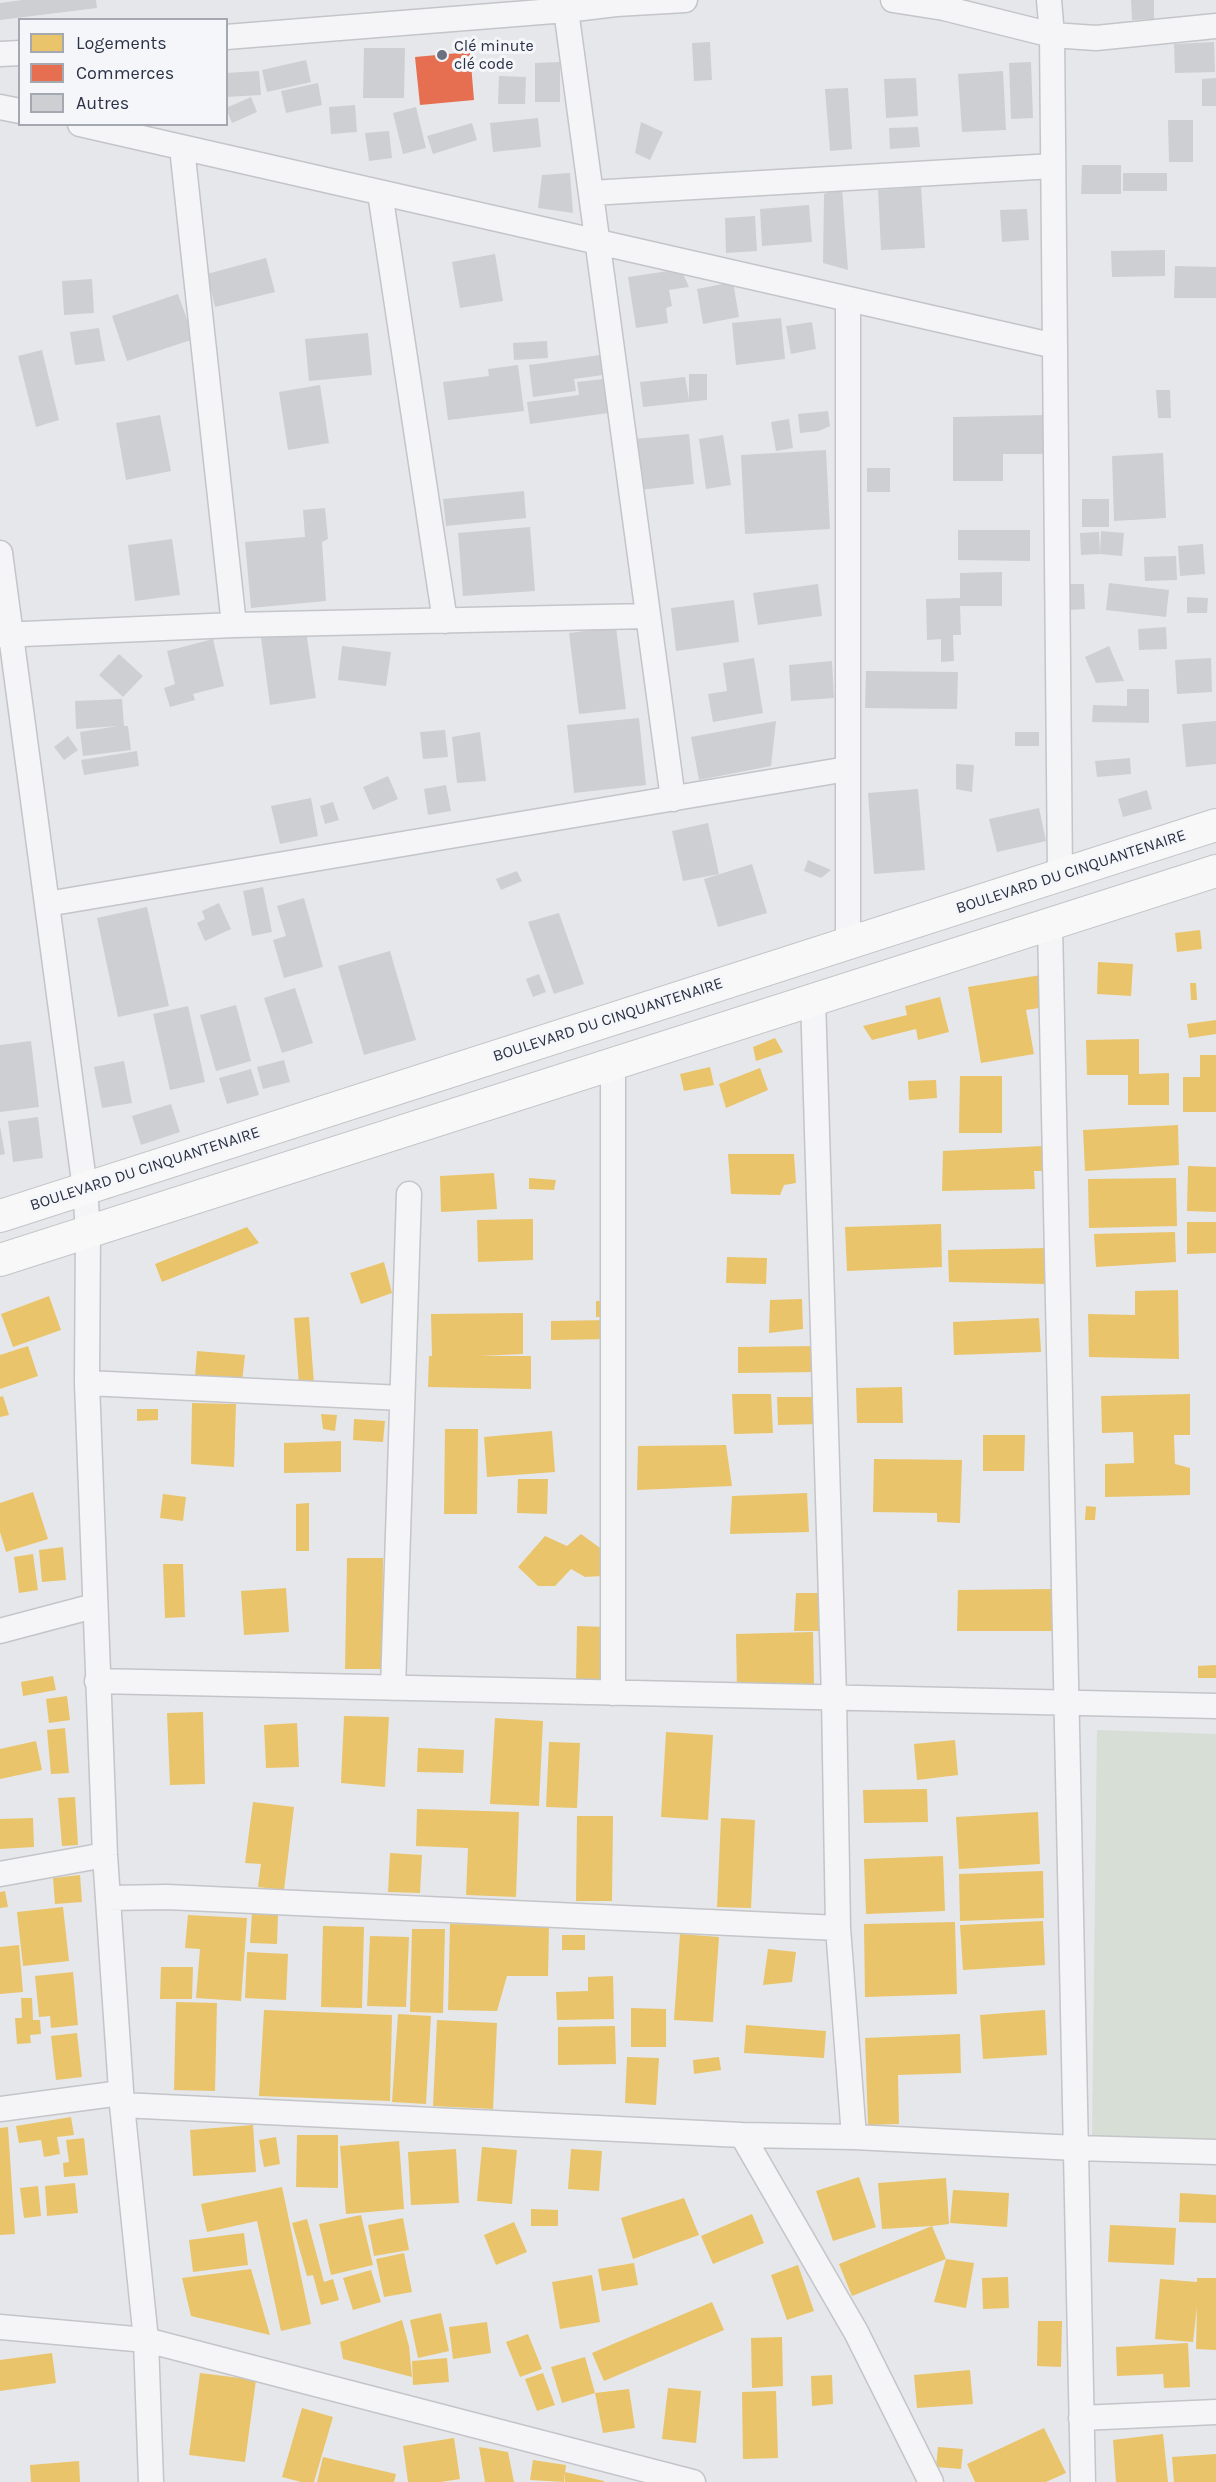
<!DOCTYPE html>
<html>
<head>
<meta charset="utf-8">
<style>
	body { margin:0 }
	#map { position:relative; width:1216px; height:2482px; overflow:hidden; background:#e6e7ea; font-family:Karla,sans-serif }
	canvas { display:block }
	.legend { position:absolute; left:18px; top:18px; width:210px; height:108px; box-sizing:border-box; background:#f4f6f9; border:2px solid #a4a8b1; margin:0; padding:8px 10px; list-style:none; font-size:18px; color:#2b3245 }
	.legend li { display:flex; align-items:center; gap:12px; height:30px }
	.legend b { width:30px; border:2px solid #a4a8b1 }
</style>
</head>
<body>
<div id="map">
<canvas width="1216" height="2482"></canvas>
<ul class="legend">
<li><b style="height:16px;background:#e9c46a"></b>Logements</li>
<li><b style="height:16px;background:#e76f51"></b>Commerces</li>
<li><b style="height:16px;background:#cecfd3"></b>Autres</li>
</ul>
</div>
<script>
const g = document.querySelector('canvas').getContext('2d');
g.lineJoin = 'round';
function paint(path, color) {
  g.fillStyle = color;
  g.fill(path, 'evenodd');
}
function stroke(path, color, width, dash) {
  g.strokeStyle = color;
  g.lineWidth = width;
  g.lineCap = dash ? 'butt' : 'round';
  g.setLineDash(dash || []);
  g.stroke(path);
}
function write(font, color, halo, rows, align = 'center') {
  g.font = font + ' Karla,sans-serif';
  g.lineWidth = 6;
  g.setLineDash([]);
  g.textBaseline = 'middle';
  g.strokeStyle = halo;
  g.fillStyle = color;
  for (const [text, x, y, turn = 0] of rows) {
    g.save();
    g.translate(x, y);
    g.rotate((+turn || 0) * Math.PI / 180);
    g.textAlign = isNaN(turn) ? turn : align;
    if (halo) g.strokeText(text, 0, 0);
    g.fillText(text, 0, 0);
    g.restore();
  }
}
paint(new Path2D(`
	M1097 1730 1216 1734V2143L1092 2140Z`), '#d6ded6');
paint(new Path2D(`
	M1200 930 1202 949 1177 952 1175 933Z
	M1098 962 1133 964 1131 996 1097 994Z
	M1041 975 1046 1007 1026 1010 1034 1054 981 1063 968 987Z
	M1190 983H1196L1197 1000H1191Z
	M940 997 949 1032 918 1040 916 1029 872 1040 863 1026 907 1015 905 1006Z
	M1216 1020V1034L1189 1038 1187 1024Z
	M775 1038 783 1052 756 1061 753 1047Z
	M1139 1039V1074L1169 1073V1105H1128V1075H1087L1086 1040Z
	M1200 1055H1216V1112H1183V1077H1200Z
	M710 1067 714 1085 684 1091 680 1074Z
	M760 1068 768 1090 726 1108 719 1084Z
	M960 1076H1002V1133H959Z
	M936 1080 937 1098 909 1100 908 1081Z
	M1178 1125 1179 1165 1085 1171 1083 1130Z
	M1043 1146 1046 1171H1034L1035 1189 942 1191 943 1151Z
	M728 1154H794L796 1183 784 1185 780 1195 731 1194Z
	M1188 1166 1216 1167V1212L1187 1211Z
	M494 1173 497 1209 441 1212 440 1176Z
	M529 1178 556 1180 554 1190 529 1189Z
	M1176 1178 1177 1226 1089 1228 1088 1179Z
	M533 1219V1260L478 1262 477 1220Z
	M1187 1222H1216V1253L1187 1254Z
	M941 1224 942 1267 847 1271 845 1227Z
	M247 1227 259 1243 162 1282 155 1264Z
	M1175 1232 1176 1262 1096 1267 1094 1234Z
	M1047 1248V1284L949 1282 948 1250Z
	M727 1257 767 1258 766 1284 726 1283Z
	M384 1262 392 1293 361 1304 350 1273Z
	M1178 1290 1179 1359 1089 1357 1088 1314 1135 1315V1291Z
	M49 1296 61 1330 13 1347 1 1314Z
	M802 1299 803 1329 769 1333 770 1300Z
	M596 1301H608V1317H596Z
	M523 1313V1354L481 1356H531V1389L428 1387 429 1356H432L431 1314Z
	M309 1317 314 1384 299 1385 294 1318Z
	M1039 1318 1041 1352 954 1355 953 1322Z
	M610 1320 611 1339 551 1340V1321Z
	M28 1346 38 1376 0 1389V1355Z
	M817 1346 819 1372 738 1373V1347Z
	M197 1351 245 1355 242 1382 195 1378Z
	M902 1387 903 1423H857L856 1388Z
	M732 1394H771L773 1433 734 1434Z
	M1190 1394V1435H1174L1175 1464 1190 1468V1495L1105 1497V1464L1134 1463 1133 1432 1102 1433 1101 1396Z
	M3 1396 9 1415 0 1417V1397Z
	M777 1397H820L821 1424 778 1425Z
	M192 1403 236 1404 234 1467 191 1464Z
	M137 1409H158V1420L137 1421Z
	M321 1414 337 1415 335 1431 323 1429Z
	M354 1419 385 1421 383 1442 353 1440Z
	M445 1429H478L477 1514H444Z
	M552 1431 555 1472 487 1477 484 1437Z
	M983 1435H1025L1024 1471H983Z
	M341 1441V1472L284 1473V1443Z
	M726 1445 732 1486 637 1490 638 1446Z
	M874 1459 962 1460 960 1523 937 1522V1513L873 1512Z
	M518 1479H548L547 1514 517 1513Z
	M33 1492 48 1539 6 1552 0 1532V1503Z
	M807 1493 809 1532 730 1534 732 1496Z
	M163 1494 186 1497 183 1521 160 1518Z
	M309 1503V1551H296V1504Z
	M1086 1506 1096 1507 1095 1520H1085Z
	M581 1534 600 1548 602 1576 585 1577 571 1569 555 1586H538L518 1567 545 1536 567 1546Z
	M63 1547 66 1580 42 1582 39 1550Z
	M33 1554 38 1590 19 1593 14 1557Z
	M347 1558H383L382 1669H345Z
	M163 1564H183L185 1617 165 1618Z
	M286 1588 289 1632 244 1635 241 1591Z
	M1054 1589V1631H957L958 1590Z
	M796 1593H818L819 1631H794Z
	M577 1626 605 1627 603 1685 576 1684Z
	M813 1632 814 1685 737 1687 736 1634Z
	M1216 1665V1678H1198V1666Z
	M53 1676 56 1690 23 1696 21 1682Z
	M67 1696 70 1720 49 1723 46 1699Z
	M203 1712 205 1784 170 1785 167 1713Z
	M344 1716 389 1717 385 1787 341 1783Z
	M495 1718 543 1721 539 1806 490 1804Z
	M297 1723 299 1767 266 1768 264 1725Z
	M65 1728 69 1773 51 1774 47 1730Z
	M666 1732 713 1735 708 1820 661 1817Z
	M955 1740 958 1775 917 1780 914 1744Z
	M36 1741 42 1770 0 1779V1749Z
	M549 1742 580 1743 577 1808 546 1807Z
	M418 1748 464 1750 463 1773 417 1772Z
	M927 1789 928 1822 864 1823 863 1790Z
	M75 1797 78 1845 62 1846 58 1798Z
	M253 1802 294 1807 284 1890 258 1887 261 1864 245 1863Z
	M417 1809 519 1812 516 1897 466 1895 468 1848 416 1846Z
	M1038 1812 1040 1864 959 1869 956 1817Z
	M577 1816H613L612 1901H576Z
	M33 1818 34 1847 0 1849V1819Z
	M721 1818 755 1820 751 1908 717 1907Z
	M390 1853 422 1855 420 1893 388 1892Z
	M943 1856 945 1911 866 1914 864 1859Z
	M1043 1871 1044 1918 960 1921 959 1874Z
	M80 1875 82 1902 55 1904 53 1878Z
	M5 1891 8 1907 0 1908V1892Z
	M63 1907 69 1961 23 1966 17 1912Z
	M252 1913 278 1914 277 1944 250 1943Z
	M188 1915 247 1918 241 2001 196 1998 200 1949 185 1948Z
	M1043 1921 1045 1965 963 1970 960 1925Z
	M955 1922 957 1994 865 1997 864 1924Z
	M450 1924 549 1926 548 1976H507L497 2011 448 2010Z
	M323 1926 364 1927 362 2008 321 2007Z
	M412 1929H445L443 2013 410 2012Z
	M680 1934 719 1937 713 2022 674 2020Z
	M562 1935H585V1950H562Z
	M370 1936 409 1937 406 2007 367 2006Z
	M19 1945 23 1992 0 1994V1947Z
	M768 1949 796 1952 792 1982 763 1985Z
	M247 1952 288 1954 286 2000 245 1998Z
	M161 1967H193L192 1999H160Z
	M73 1972 78 2025 51 2028 50 2016 39 2017 35 1976Z
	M613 1976 614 2019 557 2020 556 1992 588 1991V1977Z
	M21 1998H32L33 2020H40L41 2034 30 2035 31 2043 17 2044 15 2018H22Z
	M176 2002 217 2003 215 2091 174 2090Z
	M631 2008 666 2009V2047H631Z
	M264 2010 392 2015 390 2101 259 2096Z
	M1045 2010 1047 2055 983 2059 980 2015Z
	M398 2014 431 2016 426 2104 392 2102Z
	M437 2020 497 2023 493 2109 433 2106Z
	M746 2025 826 2031 824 2058 744 2053Z
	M615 2026 616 2064 558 2065V2027Z
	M77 2033 82 2077 56 2080 51 2036Z
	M960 2034 961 2073 898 2075 899 2124 868 2125 865 2038Z
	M627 2057 659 2058 656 2105 625 2103Z
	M719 2057 721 2070 694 2074 693 2060Z
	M71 2117 74 2135 57 2137 60 2154 44 2157 41 2140 19 2143 16 2126Z
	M253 2125 256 2172 193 2176 190 2130Z
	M8 2127 15 2234 0 2235V2128Z
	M297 2135H338V2188L296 2187Z
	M276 2137 280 2164 264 2167 259 2140Z
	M84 2138 88 2175 64 2177 63 2163 69 2162 66 2140Z
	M399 2141 404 2209 346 2214 340 2146Z
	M482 2147 517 2150 512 2204 477 2201Z
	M456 2149 459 2203 411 2205 408 2152Z
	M571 2149 602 2151 599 2191 568 2189Z
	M859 2177 876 2227 833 2241 816 2191Z
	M946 2178 949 2224 932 2226 946 2259 852 2296 839 2264 932 2226 882 2229 878 2183Z
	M75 2183 78 2213 47 2216 45 2186Z
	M38 2186 41 2216 24 2218 20 2188Z
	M282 2187 311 2324 281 2331 257 2221 207 2232 201 2204Z
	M953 2190 1009 2193 1007 2227 950 2223Z
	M1180 2193 1216 2195V2223L1179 2222Z
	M684 2198 699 2235 633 2259 621 2218Z
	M531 2209 558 2210V2226H531Z
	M752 2214 764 2243 713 2264 701 2236Z
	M361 2215 373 2265 331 2275 319 2224Z
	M403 2218 409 2250 374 2256 368 2225Z
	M307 2219 324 2282 333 2279 339 2300 321 2305 313 2275 307 2276 292 2223Z
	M514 2222 527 2252 496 2265 484 2235Z
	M1110 2225 1176 2228 1174 2265 1108 2262Z
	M244 2233 248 2265 193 2272 189 2240Z
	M404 2253 412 2292 384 2297 376 2259Z
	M946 2259 974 2263 966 2308 934 2302Z
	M634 2263 638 2285 602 2291 598 2269Z
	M798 2265 814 2311 787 2320 771 2275Z
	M251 2269 270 2335 191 2316 182 2278Z
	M371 2270 381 2302 353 2310 343 2278Z
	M592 2275 600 2322 560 2329 552 2282Z
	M1008 2277 1009 2308 983 2309 982 2278Z
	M1197 2278H1216V2350L1196 2349 1197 2307 1193 2342 1155 2339 1160 2279 1197 2282Z
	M712 2302 724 2330 604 2381 592 2353Z
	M441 2313 449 2351 418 2358 410 2320Z
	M402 2320 409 2346 412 2377 343 2359 340 2342Z
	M1038 2321H1062L1061 2367 1037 2366Z
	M487 2322 491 2353 453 2359 449 2327Z
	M528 2334 542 2369 520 2377 506 2342Z
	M782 2337 783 2386 752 2388 751 2338Z
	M1188 2343 1190 2387 1164 2388 1163 2374 1117 2376 1116 2347Z
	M52 2353 56 2383 0 2391V2360Z
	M585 2357 595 2393 562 2403 551 2367Z
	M447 2358 449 2382 413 2385 412 2361Z
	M970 2370 973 2404 917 2408 914 2375Z
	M200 2373 256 2380 245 2462 189 2455Z
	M543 2373 555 2405 537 2411 525 2379Z
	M832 2375 833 2404 812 2406 811 2376Z
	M668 2388 701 2391 696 2443 662 2439Z
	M629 2389 635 2428 603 2433 595 2393Z
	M776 2391 778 2458 743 2459 742 2392Z
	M302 2408 333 2417 314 2482H301L282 2477Z
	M1044 2428 1066 2473 1046 2482H975L967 2464Z
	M1163 2434 1168 2482H1116L1113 2440Z
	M454 2438 460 2479 441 2482H408L403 2446Z
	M479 2447 508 2452 514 2482H485Z
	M938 2447 963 2449 961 2469 936 2467Z
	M1216 2454V2482H1174L1172 2457Z
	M323 2457 396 2474 394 2482H317Z
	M533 2460 566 2465 564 2482 530 2480Z
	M79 2461 80 2482H31L30 2465Z
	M565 2472 604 2481V2482H565Z`), '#e9c46a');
paint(new Path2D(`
	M470 52 474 100 420 105 415 57Z`), '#e76f51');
paint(new Path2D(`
	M22 0H96L97 8 0 20V3Z
	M1131 0H1154V19L1132 20Z
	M710 42 712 80 694 81 692 43Z
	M1214 42 1215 72 1175 73 1174 44Z
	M364 48H405L404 98H363Z
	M306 60 311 82 267 92 262 70Z
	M560 62V102H535V63Z
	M1031 62 1033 118 1011 119 1009 63Z
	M259 71 261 95 226 97V73Z
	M1003 71 1006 130 962 132 958 74Z
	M499 76 526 77 525 104H498Z
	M916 78 918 116 886 118 884 79Z
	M1216 78V106H1202V79Z
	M318 83 322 105 286 113 281 91Z
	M848 88 852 149 830 151 825 89Z
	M251 97 257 112 232 123 226 108Z
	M355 105 357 132 331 134 329 107Z
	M416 107 426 148 403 154 393 113Z
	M538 118 541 147 493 152 490 123Z
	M1168 120H1193V162H1169Z
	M641 122 663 132 650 160 635 153Z
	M472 123 477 140 433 154 427 136Z
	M918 127 920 147 890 149 889 128Z
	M389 131 392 158 369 161 365 133Z
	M1082 165H1121V194H1081Z
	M570 173 573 213 538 208 542 175Z
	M1123 173H1167V191H1123Z
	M921 187 925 248 881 250 878 190Z
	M842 188 848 270 823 263 824 194Z
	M809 205 812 242 762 246 760 209Z
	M1027 209 1029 240 1002 242 1000 210Z
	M755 216 757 251 726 253 725 218Z
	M1165 250V276L1112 277 1111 251Z
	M495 254 503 301 460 308 452 262Z
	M266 258 275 292 215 307 207 274Z
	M1175 266 1216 267V298H1174Z
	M681 269 689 287 669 290 672 306 666 308 668 323 636 328 628 277Z
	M92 279 94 313 64 315 62 281Z
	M733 282 739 317 703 324 697 289Z
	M178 294 194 339 127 361 112 316Z
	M781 318 785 359 736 365 732 323Z
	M812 322 816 349 791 354 786 326Z
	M99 328 105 361 75 365 70 332Z
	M368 333 372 375 309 381 305 339Z
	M547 341 548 358 514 360 513 343Z
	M42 350 59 420 36 427 18 356Z
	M600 355 603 375 574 379 576 391 533 397 529 365Z
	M518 365 524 411 448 420 443 382 489 376 488 369Z
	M689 374H707V400L643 407 640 382 685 377 689 400Z
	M603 379 608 413 530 424 527 402 579 395 577 382Z
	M320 385 329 443 288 450 279 392Z
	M1156 390H1170L1171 418H1158Z
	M828 411 830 426 819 431 800 433 798 414Z
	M160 415 171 471 126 480 116 423Z
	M1046 415V454H1003V481H953V417Z
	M789 419 793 448 776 451 771 422Z
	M689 434 694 484 639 490 634 439Z
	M723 435 731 485 706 489 699 439Z
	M826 450 830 529 745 534 741 455Z
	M1163 453 1166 518 1114 521 1112 456Z
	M867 468H890V492H867Z
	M524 491 526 518 446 526 443 499Z
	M1082 499H1109V527H1082Z
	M325 508 328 539 322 542 326 601 251 608 245 542 305 537 303 510Z
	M530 527 535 591 463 596 458 533Z
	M958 530H1030V561L958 560Z
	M1101 531 1124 533 1122 556 1100 554Z
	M1099 532 1100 554 1081 555 1080 533Z
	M172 539 180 595 135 601 128 545Z
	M1203 544 1205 574 1180 576 1178 546Z
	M1176 556 1177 580 1145 581 1144 557Z
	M1002 572V606H960L961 635H953L954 661 941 662V639L927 640 926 599 960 598V573Z
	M1109 583 1169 590 1166 617 1106 610Z
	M818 584 822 616 758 625 753 593Z
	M1066 584H1084L1085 609 1067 610Z
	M1187 597 1208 598 1207 613H1187Z
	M734 600 739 642 676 651 671 608Z
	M616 627 626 709 579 714 569 633Z
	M1166 627 1167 649 1139 650 1138 629Z
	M306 631 316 698 270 705 261 638Z
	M213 639 224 686 193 694 195 700 170 707 164 688 175 684 167 651Z
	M342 646 391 652 386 686 338 680Z
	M1109 646 1124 681 1096 683 1085 657Z
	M119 654 143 676 123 697 99 675Z
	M754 658 763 713 713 722 708 694 727 691 723 663Z
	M1211 658 1212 692 1177 694 1175 660Z
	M832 661 834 698 791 701 789 665Z
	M866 671 958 672 957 709 865 708Z
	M1127 689H1149V723L1092 722 1093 705 1127 706Z
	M122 699 124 726H128L131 750 83 756 80 732 118 726 76 729 75 701Z
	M639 718 646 785 574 793 567 725Z
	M776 721 771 766 699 780 691 737Z
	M1216 721V764L1186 767 1182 724Z
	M445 730 448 757 423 759 420 732Z
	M480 732 486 781 457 783 452 737Z
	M1015 732H1039V746H1015Z
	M68 736 78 750 64 760 54 747Z
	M137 751 139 766 84 775 81 760Z
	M1130 758 1131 774 1097 777 1095 761Z
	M956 764 974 765 972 792 956 789Z
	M388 776 398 799 373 810 363 787Z
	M446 785 451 811 428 815 424 789Z
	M918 789 925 870 874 874 868 793Z
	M1147 790 1152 809 1123 817 1118 799Z
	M311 798 318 836 280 844 271 806Z
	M333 802 339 820 325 824 320 806Z
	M1039 808 1046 841 997 852 989 819Z
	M708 823 719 874 683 881 672 831Z
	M808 860 831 870 821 878 804 871Z
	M752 864 767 913 718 927 704 879Z
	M517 871 522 881 501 890 496 879Z
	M263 887 272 932 252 936 243 891Z
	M304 898 323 967 284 978 273 940 286 936 277 906Z
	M219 903 231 929 205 941 197 923 205 919 202 911Z
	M147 907 169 1006 118 1017 97 918Z
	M559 913 584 984 554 994 528 922Z
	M390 951 416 1040 364 1055 338 966Z
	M539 974 546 992 533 997 526 979Z
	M295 988 313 1043 282 1053 264 998Z
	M236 1005 251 1061 216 1071 200 1015Z
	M188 1006 205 1082 170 1090 153 1014Z
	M31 1041 39 1107 0 1112V1045Z
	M284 1060 290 1082 263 1089 257 1067Z
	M124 1061 132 1103 102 1108 94 1067Z
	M251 1069 259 1095 227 1104 219 1078Z
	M171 1104 180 1132 141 1145 132 1116Z
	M38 1117 43 1158 13 1162 8 1121Z
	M0 1126 5 1154 0 1155Z`), '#cecfd3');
const minor = new Path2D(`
	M893 0 944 8 1052 35 1096 38 1216 26
	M1049 0 1052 35 1060 875
	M566 10 673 799
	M226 37 566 10 616 4 685 0
	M0 54 20 53
	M0 107 20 111
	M80 124 1055 346
	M182 148 234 625
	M380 193 445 621
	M591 193 1053 166
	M0 553 85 1189 88 1231 87 1383 105 1855 122 2105 146 2340 151 2482
	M0 635 234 625 648 616
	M47 904 847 769
	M1050 925 1083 2482
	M848 944V299
	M813 998 834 1698 838 1928 854 2137
	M613 1062V1693
	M87 1383 402 1398
	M0 1631 94 1606
	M97 1681 1216 1706
	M393 1688 409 1194
	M0 1874 105 1855
	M109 1898 167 1897 838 1928
	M122 2105 742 2135 854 2137 1076 2148 1216 2152
	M0 2109 121 2093
	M742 2135 856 2332 931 2482
	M0 2327 146 2340 693 2482
	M1081 2418 1216 2412`);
const major = new Path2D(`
	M0 1216 1216 825
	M0 1260 1216 871`);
stroke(minor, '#c4c5c8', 27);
stroke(major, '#c2c4c8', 34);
stroke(minor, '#f5f5f7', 24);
stroke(major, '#f8f8f8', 32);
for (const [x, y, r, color] of [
	[442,55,6,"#6c717f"]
]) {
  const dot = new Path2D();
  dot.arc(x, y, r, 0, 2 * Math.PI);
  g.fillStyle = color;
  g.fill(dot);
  stroke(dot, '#f4f6f9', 2);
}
write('16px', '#2b3245', '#f4f6f9', [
	["Clé minute",454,46],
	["clé code",454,64]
], 'left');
write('16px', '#2b3245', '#f4f6f9', [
	["BOULEVARD DU CINQUANTENAIRE",1071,872,-18],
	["BOULEVARD DU CINQUANTENAIRE",608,1020,-18],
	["BOULEVARD DU CINQUANTENAIRE",145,1169,-18]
]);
</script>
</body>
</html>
